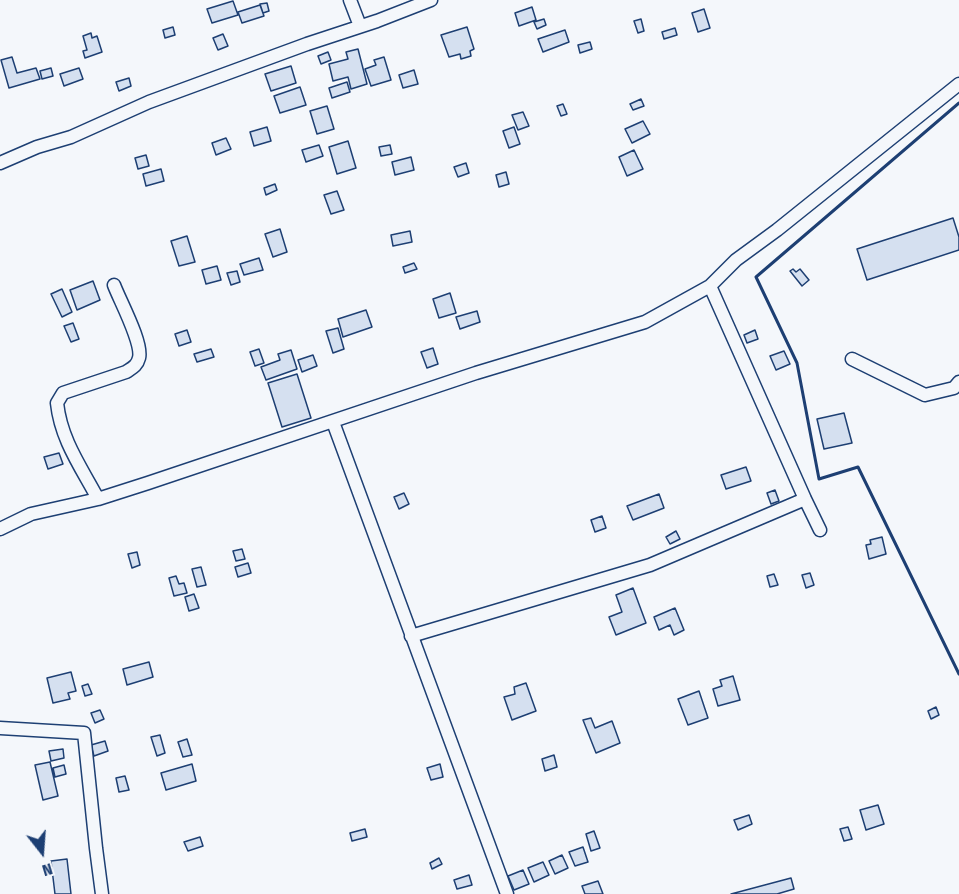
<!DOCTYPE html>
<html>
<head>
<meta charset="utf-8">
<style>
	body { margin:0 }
	#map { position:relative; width:959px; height:894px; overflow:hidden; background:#f4f7fb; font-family:"Fira Sans Condensed",sans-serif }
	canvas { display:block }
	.north { position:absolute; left:12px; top:822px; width:60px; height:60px; -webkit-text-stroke:4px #f4f7fb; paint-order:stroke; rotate:163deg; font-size:16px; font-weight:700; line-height:24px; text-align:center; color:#1d3f73 }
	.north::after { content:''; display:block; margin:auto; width:21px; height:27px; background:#1d3f73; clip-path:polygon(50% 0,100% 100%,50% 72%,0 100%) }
</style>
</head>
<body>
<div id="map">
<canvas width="959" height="894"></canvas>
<div class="north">N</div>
</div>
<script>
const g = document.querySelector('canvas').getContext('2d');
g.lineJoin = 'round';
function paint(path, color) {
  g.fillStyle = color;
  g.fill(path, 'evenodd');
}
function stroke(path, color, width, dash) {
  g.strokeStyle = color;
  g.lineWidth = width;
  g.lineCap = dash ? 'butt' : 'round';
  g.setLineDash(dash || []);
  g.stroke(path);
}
const building = new Path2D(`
	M233 1 238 15 212 23 207 9Z
	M267 3 269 11 263 13 260 4Z
	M260 5 264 16 242 23 238 12Z
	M532 7 536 20 519 26 515 13Z
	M704 9 710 28 698 32 692 13Z
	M544 19 546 25 537 29 534 22Z
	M641 19 644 31 638 33 634 21Z
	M173 27 175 35 165 38 163 30Z
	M467 27 474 49 470 51 471 56 461 59 460 54 449 57 441 35Z
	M675 28 677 35 664 39 662 32Z
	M565 30 569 42 543 52 538 39Z
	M91 33 92 38 97 36 102 52 85 58 83 51 87 50 83 36Z
	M223 34 228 46 218 50 213 38Z
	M590 42 592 49 580 53 578 45Z
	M358 49 367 84 351 89 348 77 333 81 329 64 348 59 346 52Z
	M328 52 331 60 321 64 318 56Z
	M12 57 17 73 36 68 40 79 9 88 1 60Z
	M384 57 391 80 371 86 365 69 376 65 374 60Z
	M291 66 296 83 271 91 265 74Z
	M51 68 53 76 42 79 40 71Z
	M79 68 83 79 64 86 60 74Z
	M414 70 418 84 403 88 399 75Z
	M129 78 131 86 119 91 116 82Z
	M347 82 350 92 332 98 329 88Z
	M300 87 306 105 280 113 274 96Z
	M641 99 644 106 633 110 630 104Z
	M563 104 567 114 561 116 557 106Z
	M327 106 334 129 317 134 310 111Z
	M523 112 529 126 518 130 512 115Z
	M643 121 650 134 632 143 625 129Z
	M267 127 271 141 254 146 250 132Z
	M514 127 520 144 509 148 503 131Z
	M226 138 231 149 216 155 212 143Z
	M348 141 356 168 337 174 329 147Z
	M319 145 323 156 306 162 302 150Z
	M390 145 392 154 381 156 379 147Z
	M634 150 643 169 627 176 619 157Z
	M146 155 149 166 138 169 135 158Z
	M411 157 414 170 395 175 392 162Z
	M466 163 469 173 458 177 454 167Z
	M161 169 164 181 146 186 143 174Z
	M506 172 509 184 499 187 496 175Z
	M275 184 277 190 266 195 264 188Z
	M337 191 344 210 331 214 324 195Z
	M953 218 959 237V250L867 280 857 249Z
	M280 229 287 252 273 257 265 234Z
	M410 231 412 242 393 246 391 235Z
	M187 236 195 262 179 266 171 241Z
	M259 258 263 270 244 275 240 264Z
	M414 263 417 269 405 273 403 267Z
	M217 266 221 280 206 284 202 270Z
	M793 269 796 272 800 269 809 280 802 286 790 271Z
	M237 271 240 282 231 285 227 273Z
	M93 281 100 300 77 310 70 290Z
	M62 289 72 312 62 317 51 294Z
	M450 293 456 313 439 318 433 299Z
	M366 310 372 327 343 337 338 319Z
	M477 311 480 322 460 329 456 317Z
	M73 323 79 339 71 342 64 326Z
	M338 328 344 349 333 353 326 331Z
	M187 330 191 342 179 346 175 334Z
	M755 330 758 339 747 343 744 335Z
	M433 348 438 364 427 368 421 352Z
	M211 349 214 357 197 362 194 354Z
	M259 349 264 363 255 366 250 352Z
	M291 350 297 369 266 380 261 367 280 360 278 354Z
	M784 351 790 364 776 370 770 356Z
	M313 355 317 366 302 372 298 360Z
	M297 374 311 418 282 427 268 383Z
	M844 413 852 443 824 449 817 419Z
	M59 453 63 464 48 469 44 457Z
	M746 467 751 481 726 489 721 475Z
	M775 490 779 501 771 504 767 493Z
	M404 493 409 504 399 509 394 497Z
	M659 494 664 508 633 520 627 506Z
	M602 516 606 528 595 532 591 520Z
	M676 531 680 539 670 544 666 537Z
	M882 537 886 554 869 559 866 545 871 544 870 540Z
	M242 549 245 559 236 561 233 551Z
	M137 552 140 565 132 568 128 554Z
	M248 563 251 573 238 577 235 567Z
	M201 567 206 585 197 587 192 569Z
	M810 573 814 585 806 588 802 575Z
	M774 574 778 585 770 587 767 576Z
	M176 576 179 584 184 583 187 593 174 596 169 578Z
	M633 588 646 623 616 635 609 617 622 612 616 595Z
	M194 594 199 608 189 611 185 597Z
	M675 608 684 630 674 635 670 625 659 630 654 617Z
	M149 662 153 677 127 685 123 669Z
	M71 672 76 691 68 693 70 699 53 703 47 678Z
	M733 676 740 700 718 706 713 689 722 686 720 680Z
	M526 683 536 711 512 720 504 697 515 694 514 687Z
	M88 684 92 694 85 696 82 686Z
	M699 691 708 718 688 725 678 699Z
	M936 707 939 715 931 719 928 711Z
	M100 710 104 719 95 723 91 713Z
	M591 718 595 728 612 721 620 743 596 753 583 720Z
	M160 735 165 753 157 756 151 737Z
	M187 739 192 755 183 757 178 742Z
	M105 741 108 751 94 756 91 745Z
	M63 749 64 758 51 761 49 751Z
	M554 755 557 767 545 771 542 759Z
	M50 762 58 796 43 800 35 765Z
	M192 764 196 781 166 790 161 773Z
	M440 764 443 777 431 780 427 768Z
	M64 765 66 774 55 777 53 768Z
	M125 776 129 790 119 792 116 778Z
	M878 805 884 824 866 830 860 810Z
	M749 815 752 824 738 830 734 820Z
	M848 827 852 839 844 841 840 829Z
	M365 829 367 837 352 841 350 833Z
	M594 831 600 848 591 851 586 834Z
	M200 837 203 846 188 851 184 842Z
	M583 847 588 862 575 866 569 852Z
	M562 855 568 868 555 874 549 861Z
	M439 858 442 864 432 869 430 863Z
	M67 859 71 894H55L51 861Z
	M543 862 549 875 534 882 528 868Z
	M523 870 529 884 514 890 508 876Z
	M469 875 472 885 457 889 454 880Z
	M791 878 794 889 777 894H731Z
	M598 881 603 894H585L582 886Z`);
paint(building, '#d5e0f0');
stroke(building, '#1d3f73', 1.5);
const minor = new Path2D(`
	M350 0 360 26
	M0 163 37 147 71 137 149 102 307 44 377 21 431 0
	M710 286 805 499 820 530
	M852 359 925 395 954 388 959 382
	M333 422 507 894
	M98 499C81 467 61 440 57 403L63 393 126 372C132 368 137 366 139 358 143 343 120 301 114 285
	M0 529 31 514 98 499 148 483 476 373 645 322 710 286 736 260 777 230 959 84
	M411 636 650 565 805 499
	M0 728 84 733 96 848 102 894`);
stroke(minor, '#1d3f73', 15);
stroke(minor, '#f4f7fb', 12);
stroke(new Path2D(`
	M959 103 756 277 797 363 819 479 858 467 959 674`), '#1d3f73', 3);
</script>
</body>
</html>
